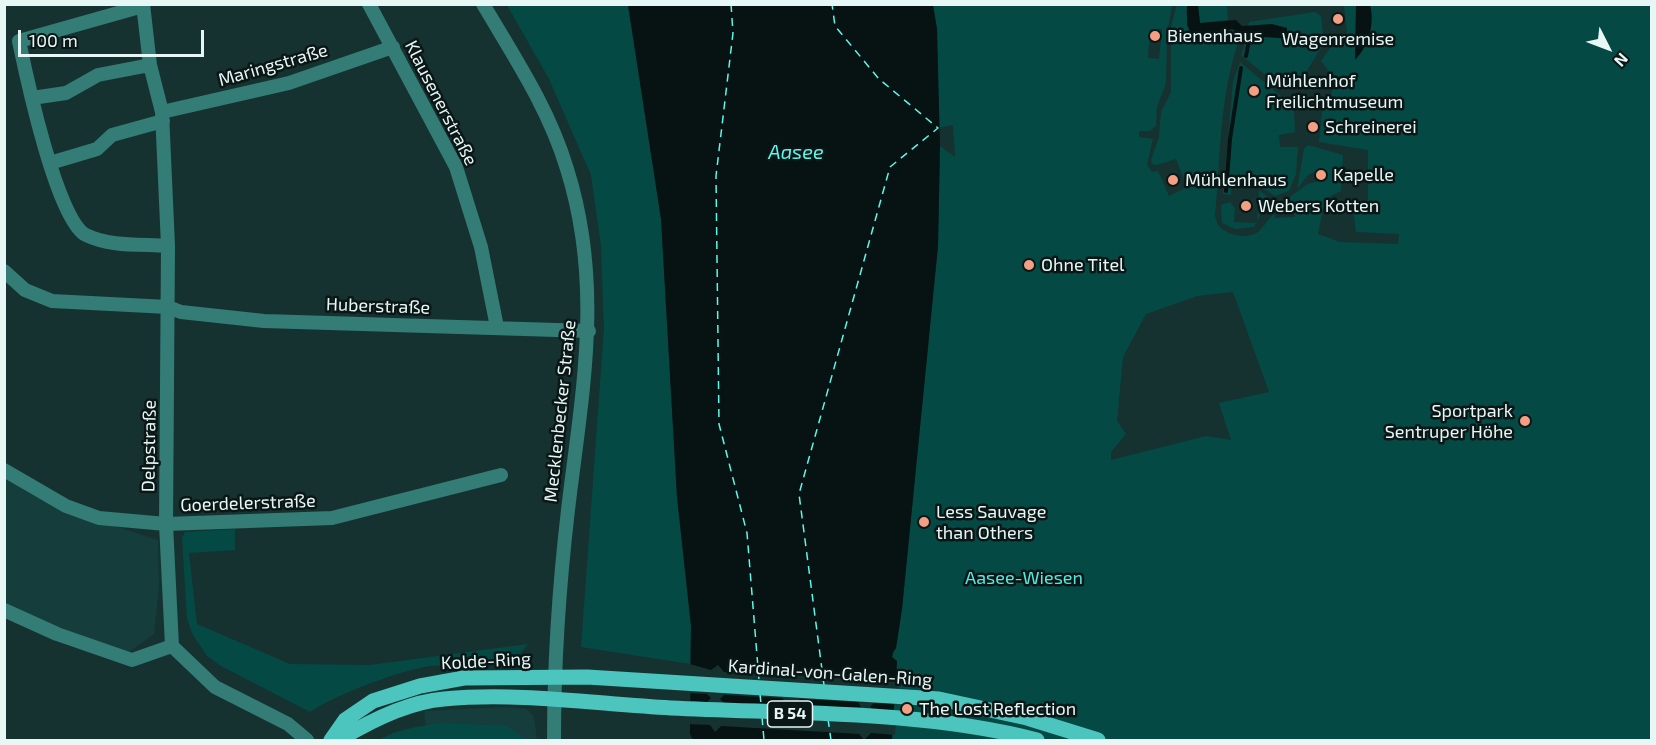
<!DOCTYPE html>
<html>
<head>
<meta charset="utf-8">
<style>
	body { margin:0 }
	#map { position:relative; width:1656px; height:745px; overflow:hidden; background:#153230; font-family:"Exo 2",sans-serif }
	canvas { display:block }
	.frame { position:absolute; inset:0; border:6px solid #e7f7f5; pointer-events:none }
	.north { position:absolute; left:1578px; top:18px; width:60px; height:60px; -webkit-text-stroke:4px #0b1716; paint-order:stroke; rotate:132deg; font-size:16px; font-weight:700; line-height:24px; text-align:center; color:#e7f7f5 }
	.north::after { content:''; display:block; margin:auto; width:21px; height:27px; background:#e7f7f5; clip-path:polygon(50% 0,100% 100%,50% 72%,0 100%) }
	.scale { position:absolute; left:18px; top:30px; width:186px; height:27px; box-sizing:border-box; border:3px solid #e7f7f5; border-top:0; padding-left:8px; font-size:18px; line-height:21px; white-space:nowrap; color:#e7f7f5; -webkit-text-stroke:4px #0b1716; paint-order:stroke }
</style>
</head>
<body>
<div id="map">
<canvas width="1656" height="745"></canvas>
<div class="frame"></div>
<div class="north">N</div>
<div class="scale">100 m</div>
</div>
<script>
const g = document.querySelector('canvas').getContext('2d');
g.lineJoin = 'round';
function paint(path, color) {
  g.fillStyle = color;
  g.fill(path, 'evenodd');
}
function stroke(path, color, width, dash) {
  g.strokeStyle = color;
  g.lineWidth = width;
  g.lineCap = dash ? 'butt' : 'round';
  g.setLineDash(dash || []);
  g.stroke(path);
}
function write(font, color, halo, rows, align = 'center') {
  g.font = font + ' "Exo 2",sans-serif';
  g.lineWidth = 5;
  g.setLineDash([]);
  g.textBaseline = 'middle';
  g.strokeStyle = halo;
  g.fillStyle = color;
  for (const [text, x, y, turn = 0] of rows) {
    g.save();
    g.translate(x, y);
    g.rotate((+turn || 0) * Math.PI / 180);
    g.textAlign = isNaN(turn) ? turn : align;
    if (halo) g.strokeText(text, 0, 0);
    g.fillText(text, 0, 0);
    g.restore();
  }
}
paint(new Path2D(`
	M4 476 26 491 63 509 158 540 159 587 154 634 125 655 55 631 5 605Z
	M507 707 527 709 534 717 537 740H544H427L424 711Z`), '#153d3b');
paint(new Path2D(`
	M507 5H628L661 219 677 497 691 626 690 664 581 647 604 329 601 246 591 175 549 79Z
	M933 5H1172L1167 34 1166 83 1157 107 1156 126 1150 131H1139V137L1153 139 1147 165 1152 172 1158 171 1169 196 1187 187 1176 159 1157 165 1152 164 1151 160 1159 137 1161 112 1171 92V26L1177 5H1187L1186 11 1189 33H1218L1237 30 1241 34C1219 95 1221 152 1215 216L1218 225C1226 235 1247 240 1258 232 1264 227 1268 219 1274 214L1275 218 1295 217 1294 204 1281 203 1308 184 1319 181 1317 172 1309 174 1297 189 1304 149 1308 145 1343 155 1341 191 1325 199 1318 234 1340 242 1398 244 1399 234 1356 232 1352 201H1368V150L1319 142 1322 113 1339 77 1331 74 1321 61 1333 44 1332 35 1347 33 1344 5H1356L1355 60 1371 29 1370 5H1651V740H892L897 661 892 657 896 648 902 609 938 246 940 146 955 157 953 125 938 128 937 29ZM1150 29H1162L1159 59 1148 58ZM1233 292 1269 392 1219 403 1231 440 1206 436 1111 460V452L1126 434 1117 421 1123 357 1146 314 1197 296Z
	M1198 5H1227L1228 20 1200 23Z
	M1315 12 1321 16 1324 43 1300 82 1280 87 1241 55 1248 35 1281 38V26H1248L1249 22Z
	M1240 62 1289 103 1294 111 1295 132 1279 135 1280 147H1298L1296 174 1289 191 1275 196C1263 187 1247 179 1232 185L1231 195 1223 194 1233 82Z
	M1259 190 1269 198 1254 227 1235 229 1222 223 1221 205 1230 202 1235 208 1234 222 1257 223Z
	M235 529V550L189 553 197 624 290 664 370 665 528 644 512 663C486 664 459 664 432 666 402 669 335 695 310 712L221 666 207 656 193 635 187 619 182 538 185 532Z
	M440 723 507 726 526 740H379C399 728 419 727 440 723Z`), '#054945');
paint(new Path2D(`
	M628 5H933L937 29 940 146 938 246 902 609 896 648 893 652 892 657 897 661 892 740H693L690 734 691 626 677 497 661 219Z
	M1187 5H1198L1200 23 1236 20 1242 26 1272 24 1287 28V35L1281 38 1263 37 1241 34 1232 29 1193 37 1187 25Z
	M1356 5H1370C1375 23 1369 46 1355 60Z`), '#061312');
paint(new Path2D(`
	M686 663 711 670 718 665 724 672 861 678 867 673 873 680H899L897 704 874 703 870 707 875 711 897 712 895 735 871 733 864 740 859 734 721 726 715 732 710 725 687 724V701L707 702 711 698 707 694 687 693ZM724 695 782 698 786 703 782 706 724 703 720 699ZM800 699 858 702 861 707 857 710 800 707 795 703Z`), '#153230');
stroke(new Path2D(`
	M1246 56 1250 35
	M1226 191 1230 139 1241 68`), '#061312', 4);
stroke(new Path2D(`
	M731 4 733 33 716 176 719 424 747 533 759 680
	M824 685 799 494 890 167 938 128 879 79 835 26 832 4
	M760 694 761 704
	M762 717 764 740
	M828 719 831 740`), '#5df7ec', 1.5, [8, 6]);
stroke(new Path2D(`
	M143 4 150 65 162 112 168 246 166 524 172 646
	M369 4 456 167 481 247 497 327
	M483 4C515 58 549 109 567 169 604 287 582 392 568 510 559 587 554 663 554 740
	M143 6 19 41C26 75 57 221 86 235 110 247 142 244 168 246
	M32 98 66 93 98 75 150 65
	M162 112 289 83 393 47
	M50 163 97 149 112 135 163 121
	M4 271 25 290 52 301 168 307 181 312 264 321 589 331
	M4 470 66 506 99 518 166 524 332 518 501 475
	M4 610 57 634 132 660 172 646 215 687 288 724 307 740`), '#347c76', 14);
stroke(new Path2D(`
	M331 740 345 720 373 701 420 686 464 678 587 677 939 699 1027 718 1098 740
	M339 740C370 721 407 702 444 699 519 692 596 704 671 708 790 714 923 710 1037 740`), '#4bc5bd', 15);
for (const [x, y, r, color] of [
	[1338,19,6,"#f39f84"],
	[1155,36,6,"#f39f84"],
	[1254,91,6,"#f39f84"],
	[1313,127,6,"#f39f84"],
	[1321,175,6,"#f39f84"],
	[1173,180,6,"#f39f84"],
	[1246,206,6,"#f39f84"],
	[1029,265,6,"#f39f84"],
	[1525,421,6,"#f39f84"],
	[924,522,6,"#f39f84"],
	[907,709,6,"#f39f84"]
]) {
  const dot = new Path2D();
  dot.arc(x, y, r, 0, 2 * Math.PI);
  g.fillStyle = color;
  g.fill(dot);
  stroke(dot, '#0b1716', 2);
}
for (const [x, y, w] of [
	[790,714,45]
]) {
  const box = new Path2D();
  box.roundRect(x - w / 2, y - 13, w, 26, 4.5);
  g.fillStyle = '#0b1716';
  g.fill(box);
  stroke(box, '#e7f7f5', 1.5);
}
write('bold 16px', '#e7f7f5', null, [
	["B 54",790,714]
]);
write('18px', '#e7f7f5', '#0b1716', [
	["Bienenhaus",1167,36],
	["Wagenremise",1338,39,"center"],
	["Mühlenhof",1266,81],
	["Freilichtmuseum",1266,102],
	["Schreinerei",1325,127],
	["Kapelle",1333,175],
	["Mühlenhaus",1185,180],
	["Webers Kotten",1258,206],
	["Ohne Titel",1041,265],
	["Sportpark",1513,411,"right"],
	["Sentruper Höhe",1513,432,"right"],
	["Less Sauvage",936,512],
	["than Others",936,533],
	["The Lost Reflection",919,709]
], 'left');
write('18px', '#e7f7f5', '#0b1716', [
	["Maringstraße",273,65,-16],
	["Klausenerstraße",441,103,63],
	["Huberstraße",378,306,2],
	["Mecklenbecker Straße",560,411,-84],
	["Delpstraße",149,446,-89],
	["Goerdelerstraße",248,503,-2],
	["Kolde-Ring",486,661,-3],
	["Kardinal-von-Galen-Ring",830,673,4]
]);
write('18px', '#50ece2', '#0b1716', [
	["Aasee-Wiesen",1024,578]
]);
write('italic 20px', '#5df7ec', '#0b1716', [
	["Aasee",796,152]
]);
</script>
</body>
</html>
